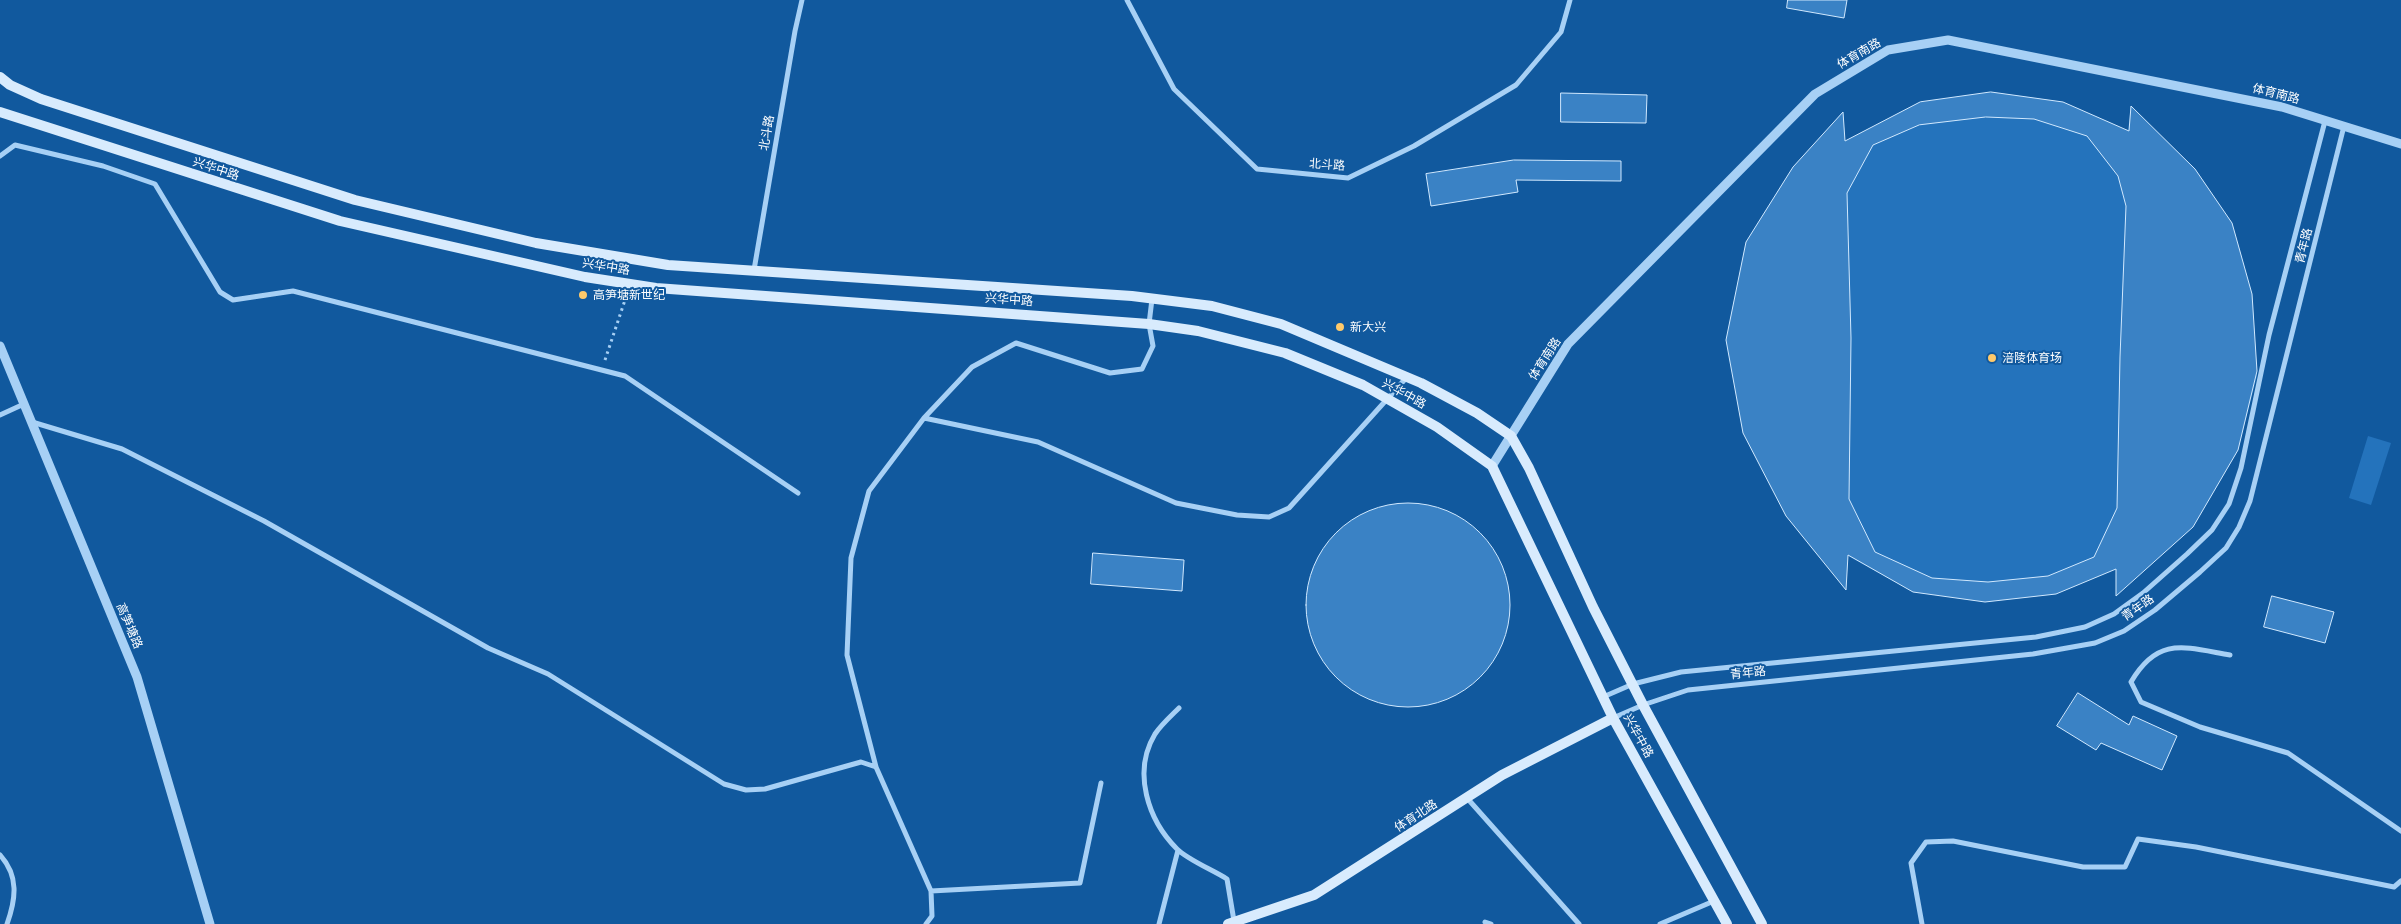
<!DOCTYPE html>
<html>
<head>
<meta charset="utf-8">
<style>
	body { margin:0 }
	canvas { display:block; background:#11599e }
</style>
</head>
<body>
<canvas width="2401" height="924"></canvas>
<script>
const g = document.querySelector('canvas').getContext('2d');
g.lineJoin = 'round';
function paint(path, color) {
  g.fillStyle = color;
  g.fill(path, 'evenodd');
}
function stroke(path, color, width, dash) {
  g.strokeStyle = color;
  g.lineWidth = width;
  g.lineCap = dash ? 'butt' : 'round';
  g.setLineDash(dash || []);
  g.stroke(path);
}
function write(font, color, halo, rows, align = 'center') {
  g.font = font + ' Quicksand,"Noto Sans SC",sans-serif';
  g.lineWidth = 4;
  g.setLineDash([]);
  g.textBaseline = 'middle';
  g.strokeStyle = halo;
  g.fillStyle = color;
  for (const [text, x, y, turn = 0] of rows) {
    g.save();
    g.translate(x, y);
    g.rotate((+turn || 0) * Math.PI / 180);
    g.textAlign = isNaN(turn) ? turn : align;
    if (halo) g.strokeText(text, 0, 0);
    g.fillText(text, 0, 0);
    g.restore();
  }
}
paint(new Path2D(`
	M1991 92 2063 102 2128 131 2131 106 2195 169 2232 223 2252 294 2257 376 2238 450 2193 527 2116 596V569L1913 592 1848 556 1846 590 1786 516 1743 433 1726 340 1746 242 1793 167 1843 112 1845 141 1920 103Z
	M2368 436 2391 443 2371 505 2349 498Z`), '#2473bc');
const building = new Path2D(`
	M1788 0H1847L1844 18 1787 8Z
	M1991 92 2063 102 2129 131 2131 106 2195 169 2232 223 2252 294 2257 371 2238 450 2193 527 2116 596V569L2056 594 1985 602 1913 592 1848 555 1846 590 1786 516 1743 433 1726 340 1746 242 1793 167 1843 112 1845 141 1920 102ZM1986 117 2034 119 2087 136 2118 176 2126 206 2120 357 2117 508 2094 557 2048 576 1988 582 1932 578 1875 552 1849 499 1851 338 1847 193 1873 145 1919 125Z
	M1561 93 1647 95 1646 123 1561 122Z
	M1514 160 1621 161V181L1516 180 1518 192 1431 206 1426 174Z
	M1306 605a102 102 0 1 1 204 0a102 102 0 1 1-204 0Z
	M1093 553 1184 560 1182 591 1091 584Z
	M2272 596 2334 612 2325 643 2264 627Z
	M2078 693 2129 725 2133 716 2177 736 2162 770 2101 743 2096 750 2057 726Z`);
paint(building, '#3a82c5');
stroke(building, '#d0e8fe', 1);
stroke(new Path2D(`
	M605 360 626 297`), '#a7d0f5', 3, [2.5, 4]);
stroke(new Path2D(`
	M1127 0 1174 89 1257 169 1348 178 1414 146 1516 85 1561 32 1570 0
	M0 156 15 145 103 166 155 184 220 292 233 300 293 291 625 376 798 493
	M754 270 795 31 802 0
	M0 415 24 404
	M924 418 1038 442 1176 503 1237 515 1269 517 1289 508 1407 377
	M32 422 122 449 264 521 488 648 548 674 724 784 746 790 765 789 861 762 876 767 931 891 932 916 926 924
	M2230 655C2184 647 2158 636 2131 682L2141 702 2200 727 2288 753 2401 831
	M1603 697 1633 684 1681 672 2036 637 2085 627 2114 614 2143 593 2187 554 2212 530 2229 504 2241 468 2269 335 2325 121
	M1179 708C1171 716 1161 725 1155 734 1132 772 1148 820 1177 849 1188 860 1213 870 1227 879L1234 921
	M1613 718 1643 705 1688 690 2033 654 2095 643 2124 631 2155 610 2200 572 2226 548 2239 527 2250 501 2344 126
	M876 767 847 655 851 558 869 491 924 418 972 367 1016 343 1110 373 1142 369 1153 346 1149 324 1152 299
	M1467 798 1579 924
	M0 855C19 876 16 899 7 924
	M931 891 1080 883 1101 783
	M1485 922 1491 924
	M1159 924 1178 850
	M1660 924 1714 901
	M1922 924 1911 863 1926 842 1953 841 2083 867H2125L2138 839 2196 847 2394 887 2401 881`), '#a7d0f5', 5);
stroke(new Path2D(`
	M0 346 137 677 210 924
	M1492 466 1568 344 1815 94 1888 50 1948 40 2282 107 2401 144`), '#a7d0f5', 9);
stroke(new Path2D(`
	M0 77 10 85 41 99 355 200 536 243 668 265 1132 296 1212 306 1281 324 1421 383 1477 413 1511 436 1529 468 1593 607 1643 705 1762 924
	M0 112 340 221 585 277 656 288 1149 324 1198 331 1285 353 1363 385 1437 427 1492 466 1613 718 1727 924
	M1228 924 1314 895 1502 775 1613 718`), '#d8ebfd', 10);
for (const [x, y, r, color] of [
	[583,295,5,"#ffca6b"],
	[1340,327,5,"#ffca6b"],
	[1992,358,5,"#ffca6b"]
]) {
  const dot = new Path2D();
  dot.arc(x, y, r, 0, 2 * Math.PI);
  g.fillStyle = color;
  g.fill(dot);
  stroke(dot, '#11599e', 2);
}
write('12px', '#fff', '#11599e', [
	["体育南路",1859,54,-30],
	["体育南路",2276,94,14],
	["北斗路",767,133,-80],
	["北斗路",1327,165,4],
	["兴华中路",216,169,18],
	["青年路",2304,246,-76],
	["兴华中路",606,267,9],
	["兴华中路",1009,300,4],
	["体育南路",1545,359,-57],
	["兴华中路",1404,394,29],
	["青年路",2138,608,-35],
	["高笋塘路",129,626,67],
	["青年路",1748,673,-6],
	["兴华中路",1638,736,61],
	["体育北路",1416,816,-33]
]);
write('12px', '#fff', '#11599e', [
	["高笋塘新世纪",593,295],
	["新大兴",1350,327],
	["涪陵体育场",2002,358]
], 'left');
</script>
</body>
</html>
